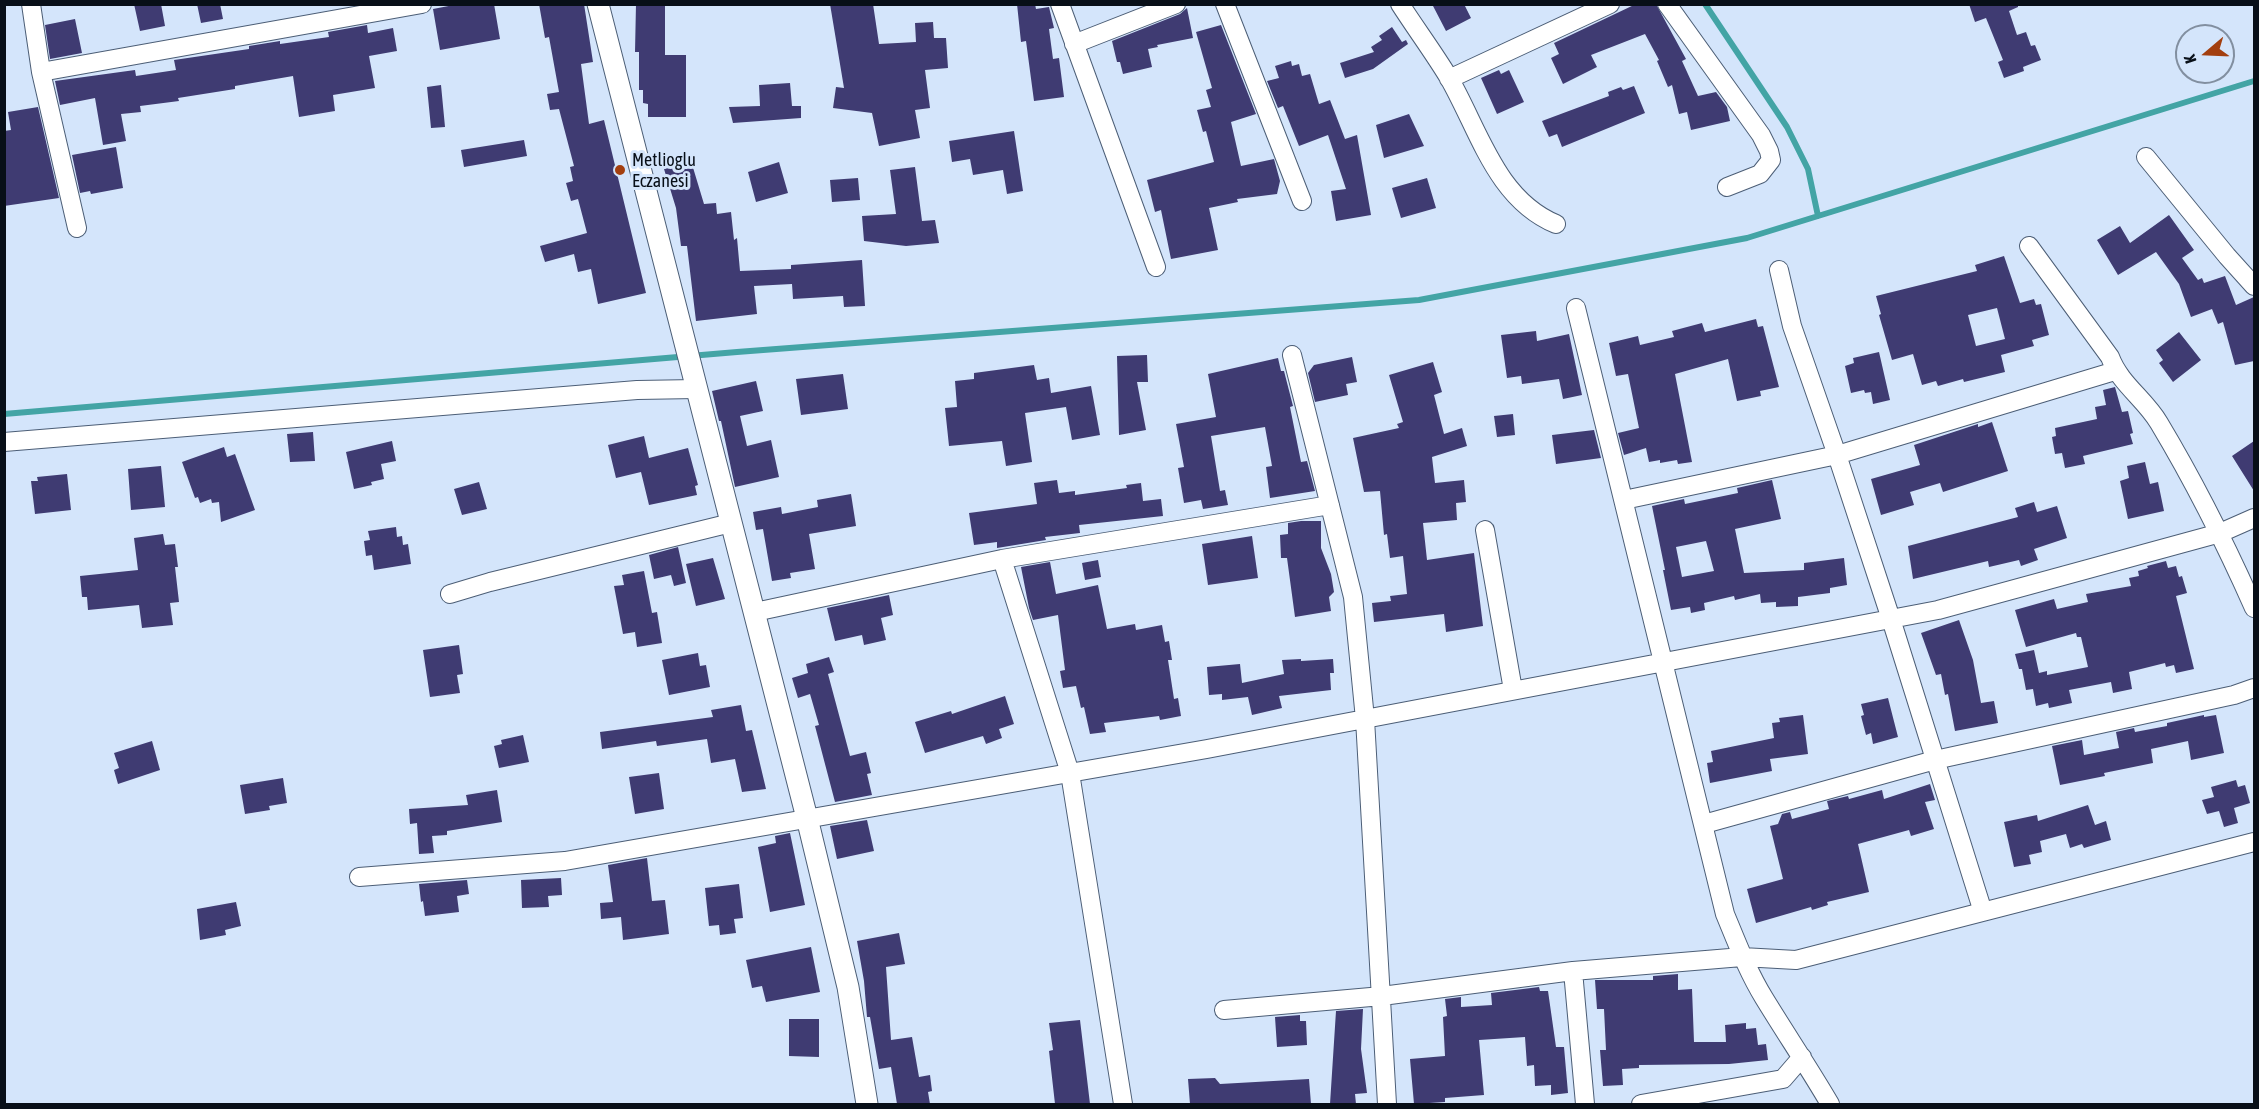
<!DOCTYPE html>
<html>
<head>
<meta charset="utf-8">
<style>
	body { margin:0 }
	#map { position:relative; width:2259px; height:1109px; overflow:hidden; background:#d4e5fb; font-family:"Asap Condensed",sans-serif }
	canvas { display:block }
	.frame { position:absolute; inset:0; border:6px solid #080f18; pointer-events:none }
	.north { position:absolute; left:2175px; top:24px; width:60px; height:60px; box-sizing:border-box; background:#d4e5fb; border:2px solid #828fa0; border-radius:50%; rotate:251deg; font-size:16px; font-weight:700; line-height:24px; text-align:center; color:#080f18 }
	.north::after { content:''; display:block; margin:auto; width:21px; height:27px; background:#a33f0f; clip-path:polygon(50% 0,100% 100%,50% 72%,0 100%) }
</style>
</head>
<body>
<div id="map">
<canvas width="2259" height="1109"></canvas>
<div class="frame"></div>
<div class="north">K</div>
</div>
<script>
const g = document.querySelector('canvas').getContext('2d');
g.lineJoin = 'round';
function stroke(path, color, width, dash) {
  g.strokeStyle = color;
  g.lineWidth = width;
  g.lineCap = dash ? 'butt' : 'round';
  g.setLineDash(dash || []);
  g.stroke(path);
}
function paint(path, color) {
  g.fillStyle = color;
  g.fill(path, 'evenodd');
}
function write(font, color, halo, rows, align = 'center') {
  g.font = font + ' "Asap Condensed",sans-serif';
  g.lineWidth = 6;
  g.setLineDash([]);
  g.textBaseline = 'middle';
  g.strokeStyle = halo;
  g.fillStyle = color;
  for (const [text, x, y, turn = 0] of rows) {
    g.save();
    g.translate(x, y);
    g.rotate((+turn || 0) * Math.PI / 180);
    g.textAlign = isNaN(turn) ? turn : align;
    if (halo) g.strokeText(text, 0, 0);
    g.fillText(text, 0, 0);
    g.restore();
  }
}
stroke(new Path2D(`
	M1705 4 1787 127 1808 169 1818 216
	M4 414 737 352 1419 300 1747 238 2254 81`), '#43a4a5', 6);
paint(new Path2D(`
	M134 4H161L165 26 140 31Z
	M197 4H220L223 19 201 23Z
	M459 4H494L500 39 440 50 433 9Z
	M539 4H584L593 62 581 64 589 124 604 120 646 293 598 304 591 269 578 272 574 254 545 262 540 246 587 233 578 199 571 201 566 183 573 181 570 167 574 166 559 109 550 110 547 94 559 92 549 37 545 38Z
	M636 4H665V55H686V117H648V104L643 103V90H639V52H635Z
	M830 4H873L879 44 916 42 915 23 933 22 934 38H946L948 68 925 70 930 108 915 110 920 138 879 146 872 113 833 108 836 87 844 88Z
	M1017 4H1035L1036 9 1049 7 1054 28 1049 29 1053 59 1059 58 1064 97 1034 101 1026 41 1021 42Z
	M1432 4H1464L1471 18 1446 31Z
	M1636 4H1656L1686 59 1682 61 1698 96 1716 92 1727 107 1730 121 1691 130 1687 112 1679 114 1672 85 1668 87 1657 61 1659 60 1645 34 1591 55 1597 67 1563 84 1551 58 1559 54 1554 43Z
	M1969 4H2018V7L2009 11 2017 35 2026 32 2031 46 2035 45 2041 60 2023 67 2024 71 2004 78 1998 62 2003 60 1986 18 1975 22Z
	M1187 8 1193 38 1157 45 1158 47 1148 49 1152 67 1123 74 1120 62H1117L1112 41 1180 14Z
	M75 19 82 53 50 59 45 25Z
	M367 25 368 33 393 28 397 51 369 56 375 88 333 95 335 111 299 117 293 76 235 86V89L178 98 179 101 140 106 141 112 121 114 126 141 103 145 95 98 60 105 55 81 135 70 136 76 176 70 174 60 249 49V46L280 41V44L329 37 328 32Z
	M1221 25 1256 114 1231 122 1241 166 1274 159 1280 181 1277 194 1237 199 1238 202 1209 208 1218 250 1171 259 1161 210 1155 212 1147 180 1214 162 1206 131 1203 132 1197 110 1211 107 1206 90 1212 88 1196 32Z
	M1392 27 1402 42 1406 40 1408 44 1373 69 1345 78 1340 63 1374 52 1371 47 1382 40 1379 36Z
	M1291 61 1292 66 1299 64 1302 76 1310 74 1319 104 1330 100 1345 139 1357 135 1371 215 1336 221 1331 191 1346 189 1328 135 1299 146 1283 106 1278 108 1267 81 1279 78 1275 66Z
	M1499 70 1501 74 1509 70 1524 102 1497 114 1481 78Z
	M790 83 792 106H801V118L733 123 729 107 760 106 759 85Z
	M441 85 445 127 431 128 427 87Z
	M1634 86 1645 113 1562 147 1557 134 1549 137 1542 121 1609 96 1608 92 1621 87 1623 90Z
	M38 107 59 198 4 206V131L11 130 8 112Z
	M1409 114 1424 146 1384 158 1376 125Z
	M1014 131 1023 191 1007 194 1003 170 973 175 970 159 952 162 949 141Z
	M524 140 527 156 464 167 461 150Z
	M116 147 123 188 91 194 90 191 80 193 72 155Z
	M691 161 704 204 716 203 717 214 731 212 734 240 737 238 740 271 791 269V265L862 260 865 306 844 307 843 296 793 299 792 284 754 286 757 314 696 321 687 246H681L676 208 664 169Z
	M779 162 788 193 756 202 748 172Z
	M915 167 922 221 935 220 939 243 906 246 864 241 862 216 896 214 890 170Z
	M858 178 860 200 832 202 830 180Z
	M1427 178 1436 208 1401 218 1392 188Z
	M2169 215 2194 250 2182 258 2198 280 2202 278 2204 283 2225 276 2236 305 2254 297V361L2235 365 2223 322 2218 324 2212 309 2191 317 2179 284 2156 252 2118 275 2097 240 2120 226 2130 243Z
	M2004 256 2020 303 2034 299 2036 305 2041 304 2049 335 2032 340 2034 346 2001 355 2005 372 1964 382 1963 379 1938 386 1936 381 1922 385 1913 354 1892 360 1879 315 1881 314 1876 296 1977 271 1975 265ZM1997 308 2005 339 1976 346 1968 315Z
	M1756 319 1758 327 1763 326 1779 387 1760 391 1761 396 1737 401 1728 359 1675 374 1692 462 1678 464 1677 460 1660 463V460L1649 462 1646 448 1624 455 1618 433 1639 428 1628 374 1616 376 1609 343 1638 336 1640 345 1674 337 1672 331 1702 323 1705 332Z
	M1536 331 1537 341 1569 334 1582 395 1563 399 1559 379 1522 384 1521 376 1507 378 1501 335Z
	M2179 332 2201 360 2173 382 2159 363 2163 360 2156 350Z
	M1879 352 1890 400 1873 404 1871 392 1865 393 1864 390 1851 393 1845 366 1854 363 1853 358Z
	M1147 355 1148 382H1137L1146 430 1119 435 1117 356Z
	M1352 357 1357 382 1346 384 1348 395 1315 402 1308 373 1314 365Z
	M1278 358 1281 371H1284L1293 406 1290 407 1301 462 1307 461 1315 491 1270 498 1266 467 1272 466 1265 427 1211 436 1220 491 1225 490 1228 505 1203 509 1201 500 1184 503 1178 468 1184 467 1176 424 1216 417 1208 374Z
	M1433 362 1442 392 1434 395 1444 434 1462 428 1467 446 1432 457 1435 483 1464 480 1466 502 1456 503 1457 520 1423 523 1427 560 1474 553 1483 626 1446 632 1444 614 1374 622 1372 603 1391 601 1390 596 1407 594 1403 556 1390 558 1387 534 1384 535 1380 491 1364 492 1353 438 1399 428 1397 424 1403 422 1389 375Z
	M1034 365 1037 380 1049 378 1051 393 1091 386 1100 435 1072 440 1066 407 1025 413 1032 462 1006 466 1002 441 949 446 945 408 957 407 955 381 974 379V373Z
	M843 374 848 409 801 415 796 379Z
	M756 381 763 411 740 416 747 446 771 440 779 477 735 487 721 421H719L712 391Z
	M2115 387 2122 412 2128 411 2133 433 2130 434 2133 444 2083 456 2085 464 2065 468 2062 453 2055 454 2052 437 2056 436 2055 428 2097 419 2095 407 2106 405 2103 390Z
	M1513 414 1515 435 1497 437 1494 416Z
	M1992 422 2008 471 1943 492 1940 483 1910 492 1914 505 1881 515 1871 479 1920 465 1914 445 1978 424V427Z
	M1594 430 1601 458 1556 464 1552 435Z
	M313 432 315 461 290 462 287 434Z
	M644 436 649 458 688 448 698 485 695 486 697 495 649 505 641 472 616 478 608 445Z
	M392 441 396 461 381 464 384 479 371 482 372 485 354 489 346 452Z
	M2254 441V491L2232 456Z
	M224 447 227 457 235 454 255 510 221 522 219 502 212 503 211 499 200 503 198 497 195 498 182 462Z
	M2145 462 2150 484 2158 482 2164 511 2128 519 2120 481 2129 478 2127 466Z
	M161 466 165 507 131 510 128 469Z
	M67 474 71 510 35 514 31 481H38L37 477Z
	M1057 480 1059 493 1075 491V495L1127 488 1126 485 1141 483 1143 501 1161 499 1163 516 1079 525 1080 533 1045 537 1046 540 997 548V542L974 545 969 513 1037 504 1034 483Z
	M1772 480 1781 519 1735 529 1744 573 1804 570V563L1844 558 1847 585 1830 588V593L1798 597V606L1776 607V602L1761 603 1760 594 1735 600 1734 596 1704 603 1705 610 1691 613 1690 607 1671 610 1663 570H1665L1652 506 1684 499 1685 504 1738 493 1737 488ZM1706 541 1714 571 1682 577 1676 547Z
	M479 482 487 509 462 515 454 489Z
	M851 494 856 526 809 534 815 569 790 573 791 578 772 581 763 529 756 530 753 512 781 507 782 514 818 507 817 500Z
	M2034 502 2037 512 2057 506 2067 538 2034 549 2038 560 2021 566 2019 560 1989 567 1988 561 1913 579 1908 546 2018 517 2015 508Z
	M1301 521H1321V548L1331 574 1334 592 1329 597 1331 611 1295 617 1287 558H1281L1280 535 1288 534V523Z
	M396 527 397 537 402 536 403 545 408 544 411 564 374 570 372 555 366 556 364 541 370 540 368 531Z
	M163 534 165 545 175 544 178 567H175L179 602 170 603 173 625 142 628 139 605 88 610 87 597H82L80 576 138 570 134 538Z
	M1252 536 1258 578 1208 585 1202 544Z
	M678 547 686 583 674 586 671 575 654 579 649 555Z
	M713 558 725 599 696 606 686 564Z
	M1098 560 1101 577 1085 580 1082 563Z
	M2166 561 2168 568 2176 566 2179 577 2182 576 2187 593 2176 596 2194 669 2176 673 2174 665 2166 667 2165 663 2129 672 2132 689 2113 693 2111 682 2069 690 2072 703 2049 708 2048 703 2036 706 2033 689 2026 690 2022 669H2019L2015 654 2034 650 2039 673 2047 671V675L2088 667 2081 637H2077L2076 633 2026 647 2015 610 2054 599 2057 609 2088 602 2086 594 2131 586 2129 578 2139 576 2138 571 2148 568 2147 566Z
	M1050 562 1056 594 1098 585 1107 629 1135 624 1136 630 1162 625 1165 642 1169 641 1172 660H1168L1174 699 1178 698 1181 716 1160 720 1159 716 1104 723 1106 732 1090 734 1084 707 1081 708 1076 686 1063 688 1060 671 1065 670 1058 615 1033 620 1029 608 1021 567Z
	M644 571 652 613 657 612 662 643 637 647 635 632 623 634 614 586 624 585 622 575Z
	M889 595 893 615 881 618 886 640 864 645 862 635 835 641 827 608Z
	M1959 620 1973 660 1981 703 1994 701 1998 723 1955 731 1948 694 1945 695 1941 674 1936 675 1921 633Z
	M459 645 463 674 457 675 460 693 430 697 423 650Z
	M698 653 700 666 706 665 710 687 669 695 662 660Z
	M829 657 834 672 828 674 850 756 866 752 871 773 867 774 872 795 835 802 815 726 819 725 810 694 798 698 792 678 808 673 806 664Z
	M1301 659V661L1333 659 1334 673H1330L1331 690 1279 696 1282 708 1252 715 1248 697 1222 700V694L1209 695 1207 667 1240 664 1242 683 1284 674 1282 660Z
	M1005 696 1014 724 999 729 1002 738 986 744 983 736 925 753 915 722 951 711 952 714Z
	M1888 698 1898 737 1873 744 1871 733 1866 735 1861 716 1864 715 1861 704Z
	M741 705 746 731 752 730 766 789 742 792 735 759 711 763 707 739 657 746 656 741 602 749 600 732 713 717 711 710Z
	M1803 715 1808 754 1770 759 1772 771 1710 783 1707 763 1713 762 1711 751 1774 738 1772 723 1780 722 1779 718Z
	M2204 715V717L2216 715 2224 753 2191 760 2188 741 2151 749 2153 763 2104 773 2105 776 2060 785 2052 746 2082 740 2084 755 2119 748 2116 732 2134 728 2135 732 2167 726V723Z
	M523 735 529 762 499 768 494 746 502 744 501 740Z
	M152 741 160 770 118 784 114 770 119 768 114 753Z
	M659 773 664 809 635 814 629 777Z
	M283 778 287 803 269 806 270 810 245 814 240 785Z
	M2236 780 2238 787 2245 785 2250 803 2234 808 2238 823 2224 827 2219 811 2207 814 2202 800 2214 797 2211 787Z
	M1930 784 1935 800 1925 802 1934 829 1911 836 1909 830 1858 844 1869 892 1827 902 1828 905 1812 910 1811 907 1756 923 1747 889 1783 879 1770 826 1778 824 1782 814 1790 812 1792 819 1829 809 1827 801 1848 796 1849 799 1882 790 1884 799Z
	M497 790 502 822 447 831V835L432 836 434 853 419 854 417 823 410 824 409 809 468 805 466 795Z
	M2088 805 2095 825 2106 821 2111 840 2084 848 2082 844 2070 848 2066 834 2040 841 2042 852 2029 855 2031 864 2014 867 2004 822 2037 815 2038 821Z
	M867 820 874 851 837 859 830 826Z
	M790 833 805 905 770 912 758 847 776 843 775 836Z
	M647 858 652 901 665 900 669 934 623 940 621 917 601 919 600 903 613 902 608 865Z
	M561 878 562 895 548 896 549 907 522 908 521 880Z
	M467 880 469 894 457 896 459 912 425 916 423 901 421 902 419 884Z
	M739 884 743 918 734 919 736 933 720 935 719 925 709 926 705 888Z
	M236 902 241 926 225 930 226 935 200 940 197 909Z
	M899 933 905 964 886 967 891 1040 912 1037 919 1077 930 1075 932 1091 928 1092 930 1104H897L891 1067 879 1069 870 1017H867L864 981 857 941Z
	M811 947 820 992 766 1002 762 986 752 988 746 960Z
	M1678 974V990L1692 989 1694 1042H1726L1725 1025 1746 1023V1029L1756 1028 1758 1045 1766 1044 1768 1060 1729 1064 1639 1065V1068L1622 1069 1623 1085 1603 1086 1600 1050H1606L1604 1009H1597L1595 980H1653V976Z
	M1539 987 1540 991H1548L1556 1047H1564L1568 1093 1551 1095V1085L1535 1086 1534 1065 1527 1066 1525 1037 1479 1040 1484 1095 1445 1098V1102L1414 1104 1410 1059 1445 1056 1443 1017 1447 1016 1445 999 1461 997V1007L1492 1005 1491 993Z
	M1363 1009 1361 1049 1367 1093 1355 1094 1356 1104H1330L1336 1011Z
	M1300 1015V1021H1306L1307 1045 1277 1047 1275 1017Z
	M789 1019H819V1057L789 1056Z
	M1080 1020 1090 1104H1055L1049 1051 1053 1050 1049 1023Z
	M1215 1078 1220 1084 1309 1079 1311 1104H1190L1188 1079Z`), '#3f3b72');
const minor = new Path2D(`
	M31 4 41 72 77 228
	M1060 4 1156 267
	M1225 4 1302 201
	M1400 4C1416 29 1434 53 1449 78 1479 130 1496 199 1556 224
	M1667 4 1761 135 1769 151 1771 160 1760 174 1727 187
	M1074 44 1176 4
	M41 72 422 4
	M1449 79 1610 4
	M2146 157 2227 256 2254 286
	M2029 246 2110 357C2120 384 2145 399 2159 423 2195 483 2226 545 2254 608
	M1779 270 1792 326 1837 455 1891 619 1983 912
	M1576 308 1725 914C1737 943 1748 972 1764 998 1786 1034 1809 1068 1830 1104
	M1292 355 1353 597 1365 719 1387 1104
	M4 442 637 390 696 389
	M1624 500 1837 455 2115 371
	M1485 530 1513 690
	M1002 559 1070 773 1123 1104
	M450 594 490 582 731 523
	M755 612 1002 559 1330 505
	M1704 824 1935 760 2234 695 2254 688
	M359 877 565 861 1207 749 1938 610 2220 533 2254 518
	M1573 971 1585 1104
	M1224 1010 1382 996 1573 971 1742 957 1796 960 2254 842
	M1641 1104 1783 1079 1802 1057`);
const tertiary = new Path2D(`
	M598 4 807 818 848 987 867 1104`);
stroke(minor, '#4c5e76', 20);
stroke(tertiary, '#4c5e76', 23);
stroke(minor, '#fff', 18);
stroke(tertiary, '#fff', 21);
for (const [x, y, r, color] of [
	[620,170,6,"#a33f0f"]
]) {
  const dot = new Path2D();
  dot.arc(x, y, r, 0, 2 * Math.PI);
  g.fillStyle = color;
  g.fill(dot);
  stroke(dot, '#d4e5fb', 2);
}
write('18px', '#080f18', '#d4e5fb', [
	["Metlioglu",632,160],
	["Eczanesi",632,181]
], 'left');
</script>
</body>
</html>
